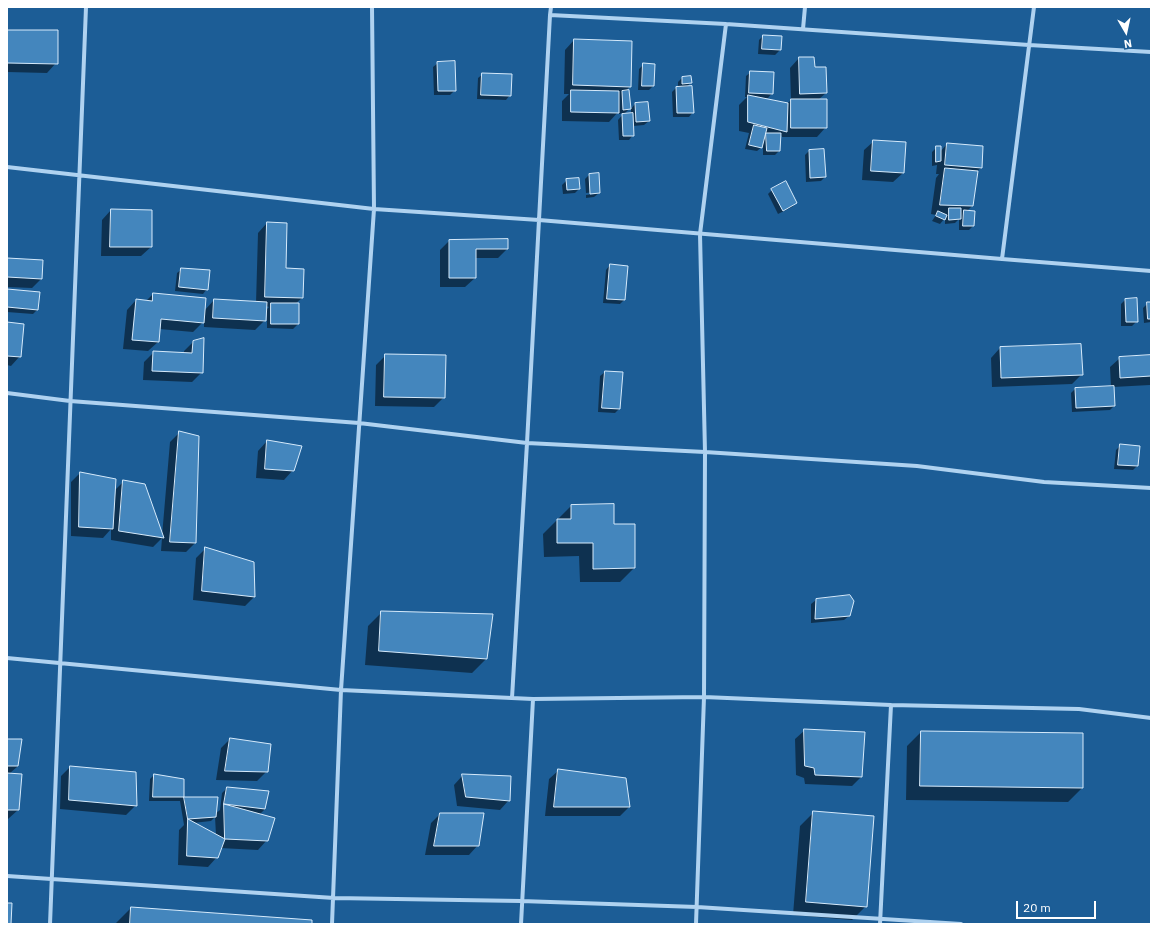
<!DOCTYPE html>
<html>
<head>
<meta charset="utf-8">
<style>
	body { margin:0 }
	#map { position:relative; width:1158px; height:931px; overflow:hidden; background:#1c5d96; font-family:"IBM Plex Sans",sans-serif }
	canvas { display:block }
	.frame { position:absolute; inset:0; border:8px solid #fff; pointer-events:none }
	.north { position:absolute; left:1106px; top:12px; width:40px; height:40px; -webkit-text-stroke:3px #1c5d96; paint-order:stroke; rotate:171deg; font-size:11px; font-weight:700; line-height:16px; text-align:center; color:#fff }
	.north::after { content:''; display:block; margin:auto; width:14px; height:18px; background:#fff; clip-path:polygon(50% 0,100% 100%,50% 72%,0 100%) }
	.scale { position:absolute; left:1016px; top:901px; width:80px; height:18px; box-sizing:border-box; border:2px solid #fff; border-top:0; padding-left:5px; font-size:12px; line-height:14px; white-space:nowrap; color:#fff; -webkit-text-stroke:3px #1c5d96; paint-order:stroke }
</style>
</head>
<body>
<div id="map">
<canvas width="1158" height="931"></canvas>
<div class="frame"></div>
<div class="north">N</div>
<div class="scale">20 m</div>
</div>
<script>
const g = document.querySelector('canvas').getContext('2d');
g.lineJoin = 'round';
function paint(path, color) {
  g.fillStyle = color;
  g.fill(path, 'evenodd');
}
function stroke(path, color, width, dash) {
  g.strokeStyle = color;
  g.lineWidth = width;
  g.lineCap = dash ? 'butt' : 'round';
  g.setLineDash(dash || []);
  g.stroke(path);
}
paint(new Path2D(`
	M7 31 56 63 47 73 7 72Z
	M763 36 781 37 780 50 775 55 758 54 759 40Z
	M574 40 630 86 625 92 629 109 623 115 631 114V109L635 104 649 121 644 125 633 126V135L629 140H619L618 120 624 113 619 114V111L609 122 562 121V101L569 94H564L565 50Z
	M799 58H813L814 68 826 93 818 100 826 127 817 137H782V135L780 138 779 151 775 155H763V146L757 151 745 149 749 133 739 131V105L747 97H745L746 76 751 72 772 93 768 98H762V99L787 104 791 100 790 68Z
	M438 63 455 90 450 95H434L433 67Z
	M644 64 653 86 649 90H638L639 69Z
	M483 74 510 95 506 100 477 99 478 78Z
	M682 78 691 82 687 87 693 112 689 117H673L672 92 676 88H678V82Z
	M874 141 903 173 893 182 862 180 864 150Z
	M947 144 982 147 981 168 977 171 972 206 967 211 973 226 969 230H959V219L955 223 945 224V218L940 224 932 221 936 215 931 214 936 178 939 174H936L937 165 932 166V152L937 147 940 152Z
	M809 151 825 177 821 181 806 182 805 155Z
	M589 175 599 193 594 197 586 198V195L595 194V192L586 193 585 179Z
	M567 180 579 189 575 193 563 194 562 185Z
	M772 190 796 203 792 207 778 214 768 194Z
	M111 210 151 247 141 256H101L102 220Z
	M267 223 285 269 302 298 295 304H298V324L293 329 267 328V309L269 307 266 306 265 320 255 330 204 327V321L193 332 159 329 158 342 148 351 123 349 127 310 136 300 146 301 153 294 204 311 214 300 256 303 258 233Z
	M449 241 507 249 498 258H475V278L465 287H440V250Z
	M7 259 41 279 32 288 7 287Z
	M610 265 624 300 620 304 603 303 606 270Z
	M182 269 207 289 203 294 175 291 177 273Z
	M7 290 37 310 33 314 7 312Z
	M1125 300 1137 321 1132 326H1121V304Z
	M1148 303H1151V322L1144 323 1143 308Z
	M7 323 20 356 11 366 7 365Z
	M193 342 202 372 192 382 143 380 144 362 154 352 184 354V351Z
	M1000 348 1082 374 1072 384 992 387 991 358Z
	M386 355 444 397 434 407 375 406 376 365Z
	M1151 356 1150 385 1113 387 1114 406 1110 410 1072 412 1071 393 1075 389 1111 387 1110 367 1120 358Z
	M605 372 622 373 619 409 615 413 598 412 600 376Z
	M180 432 195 543 186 552 161 551 162 538 153 547 111 540V529L103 538 71 536V482L80 473 115 490 124 481 162 536 170 442Z
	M267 441 293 470 284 480 256 478 258 451Z
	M1121 445 1137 466 1133 470 1114 469 1116 450Z
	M571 506 613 525H634V568L620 582H580L579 556 544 557 543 534Z
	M205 549 254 597 245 606 193 600 196 558Z
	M816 600 849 616 844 620 811 623V604Z
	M382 612 486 659 472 673 365 665 368 626Z
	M805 730 861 777 852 786 805 784 804 778 796 775 795 739Z
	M921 732 1082 788 1068 802 906 800 907 746Z
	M230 739 267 771 257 781 216 780 221 748Z
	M7 740 18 766 9 774 21 775 18 810 8 819H7Z
	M70 767 136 805 126 815 60 809 61 776Z
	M559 770 629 807 620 816H545L549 779Z
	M154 775 183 780V798H217L215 814 220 810 222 793 227 788 267 792 265 809 259 815 267 840 258 850 220 848 217 857 208 867 178 865 179 830 184 825 180 801H149L150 779ZM215 817 216 835 193 823 211 821Z
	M463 775 509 800 500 810 457 806 454 785Z
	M814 812 866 906 852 920 793 915 800 826Z
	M440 814 478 845 469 855H425L431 823Z
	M131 908 311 921V924H115Z`), '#0007');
const building = new Path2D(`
	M7 30H58V64L7 63Z
	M763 35 782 36 781 50 762 49Z
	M574 39 632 41 631 87 573 85Z
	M799 57H814L815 67H826L827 93 800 94Z
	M455 61 456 91H438L437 62Z
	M643 63 655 64 654 86H642Z
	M750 71 774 72 773 94 749 93Z
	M482 73 512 74 511 96 481 95Z
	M691 76 692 83 682 84V77Z
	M692 86 694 113H677L676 87Z
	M571 90 619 91V113L571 112Z
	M629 90 631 109 623 110 622 91Z
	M748 95 788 103 787 132 748 122Z
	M791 99H827V128H791Z
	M648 102 650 121 636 122 635 103Z
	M633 113 634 136H623L622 114Z
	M754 125 767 128 762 148 749 145Z
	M766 133H781L780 151H767Z
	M873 140 906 142 904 173 871 171Z
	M947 143 983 146 982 168 945 165Z
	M936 146H941V161L936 162Z
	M824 149 826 177 810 178 809 150Z
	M945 168 978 171 973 206 940 205Z
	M599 173 600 193 590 194 589 174Z
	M579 178 580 189 567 190 566 179Z
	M786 181 797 203 783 211 771 189Z
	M949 208H961V219L949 220Z
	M111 209 152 210V247H110Z
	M964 210 975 211 974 226H963Z
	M938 211 947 215 945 220 936 216Z
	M267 222 287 223 286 268 304 269 303 298 265 297Z
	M508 239V249H476V278H449V240Z
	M7 258 43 260 42 279 7 277Z
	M610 264 628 266 625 300 607 299Z
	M181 268 210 270 208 290 179 287Z
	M7 289 40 292 38 310 7 307Z
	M153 293 206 298 204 323 161 319 159 342 132 340 136 299 152 301Z
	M1137 298 1138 322H1126L1125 299Z
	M214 299 267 302 266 321 213 318Z
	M1147 302H1151V319H1148Z
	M271 303H299V324H271Z
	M7 322 24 324 21 357 7 356Z
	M204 338 203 373 152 371 153 351 192 353 193 341Z
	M1081 344 1083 375 1001 378 1000 347Z
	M385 354 446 355 445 398 384 397Z
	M1151 355V376L1120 378 1119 357Z
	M605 371 623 372 620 409 602 408Z
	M1114 386 1115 406 1076 408 1075 388Z
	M179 431 199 436 196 543 170 542Z
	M267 440 302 446 294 471 265 469Z
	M1120 444 1140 446 1138 466 1118 465Z
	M80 472 116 479 113 529 79 527Z
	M123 480 145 484 164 538 119 531Z
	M614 504V524H635V568L593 569V543H557V519H571V505Z
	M205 547 254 562 255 597 202 591Z
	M850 595 854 601 850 616 815 619 816 599Z
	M381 611 493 614 487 659 379 651Z
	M804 729 865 732 862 777 815 775 814 768 805 766Z
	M921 731 1083 733V788L920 786Z
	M230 738 271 744 268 772 225 771Z
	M7 739H22L18 766H7Z
	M70 766 136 772 137 806 69 800Z
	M558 769 626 778 630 807H554Z
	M7 773 22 774 19 810H7Z
	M154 774 184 779V797H153Z
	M462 774 511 776 510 801 466 797Z
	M227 787 269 791 265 809 224 804Z
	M184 797H218L216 817 188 819Z
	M224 804 275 818 268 841 225 839Z
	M813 811 874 816 867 907 806 902Z
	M440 813H484L479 846H434Z
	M188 819 225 839 218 858 187 856Z
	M7 903H12L11 924H7Z
	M131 907 312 920V924H130Z`);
paint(building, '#4486bd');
stroke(building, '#d6eafb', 1);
stroke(new Path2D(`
	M550 15 726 24 1029 45 1151 52
	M803 29 805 7
	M7 167 374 209 539 220 1002 259 1151 271
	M1002 259 1034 7
	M7 393 70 401 359 423 527 443 705 452 917 466 1044 482 1151 488
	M7 658 341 690 533 699 704 697 891 705 1079 709 1151 718
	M512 698 527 443 550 15 551 7
	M7 876 334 898 521 901 697 907 961 924
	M50 924 86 7
	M332 924 341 690 374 209 372 7
	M521 924 533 699
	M696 924 704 697 705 452 700 234 726 24
	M880 924 891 705`), '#afd2f0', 4);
</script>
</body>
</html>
